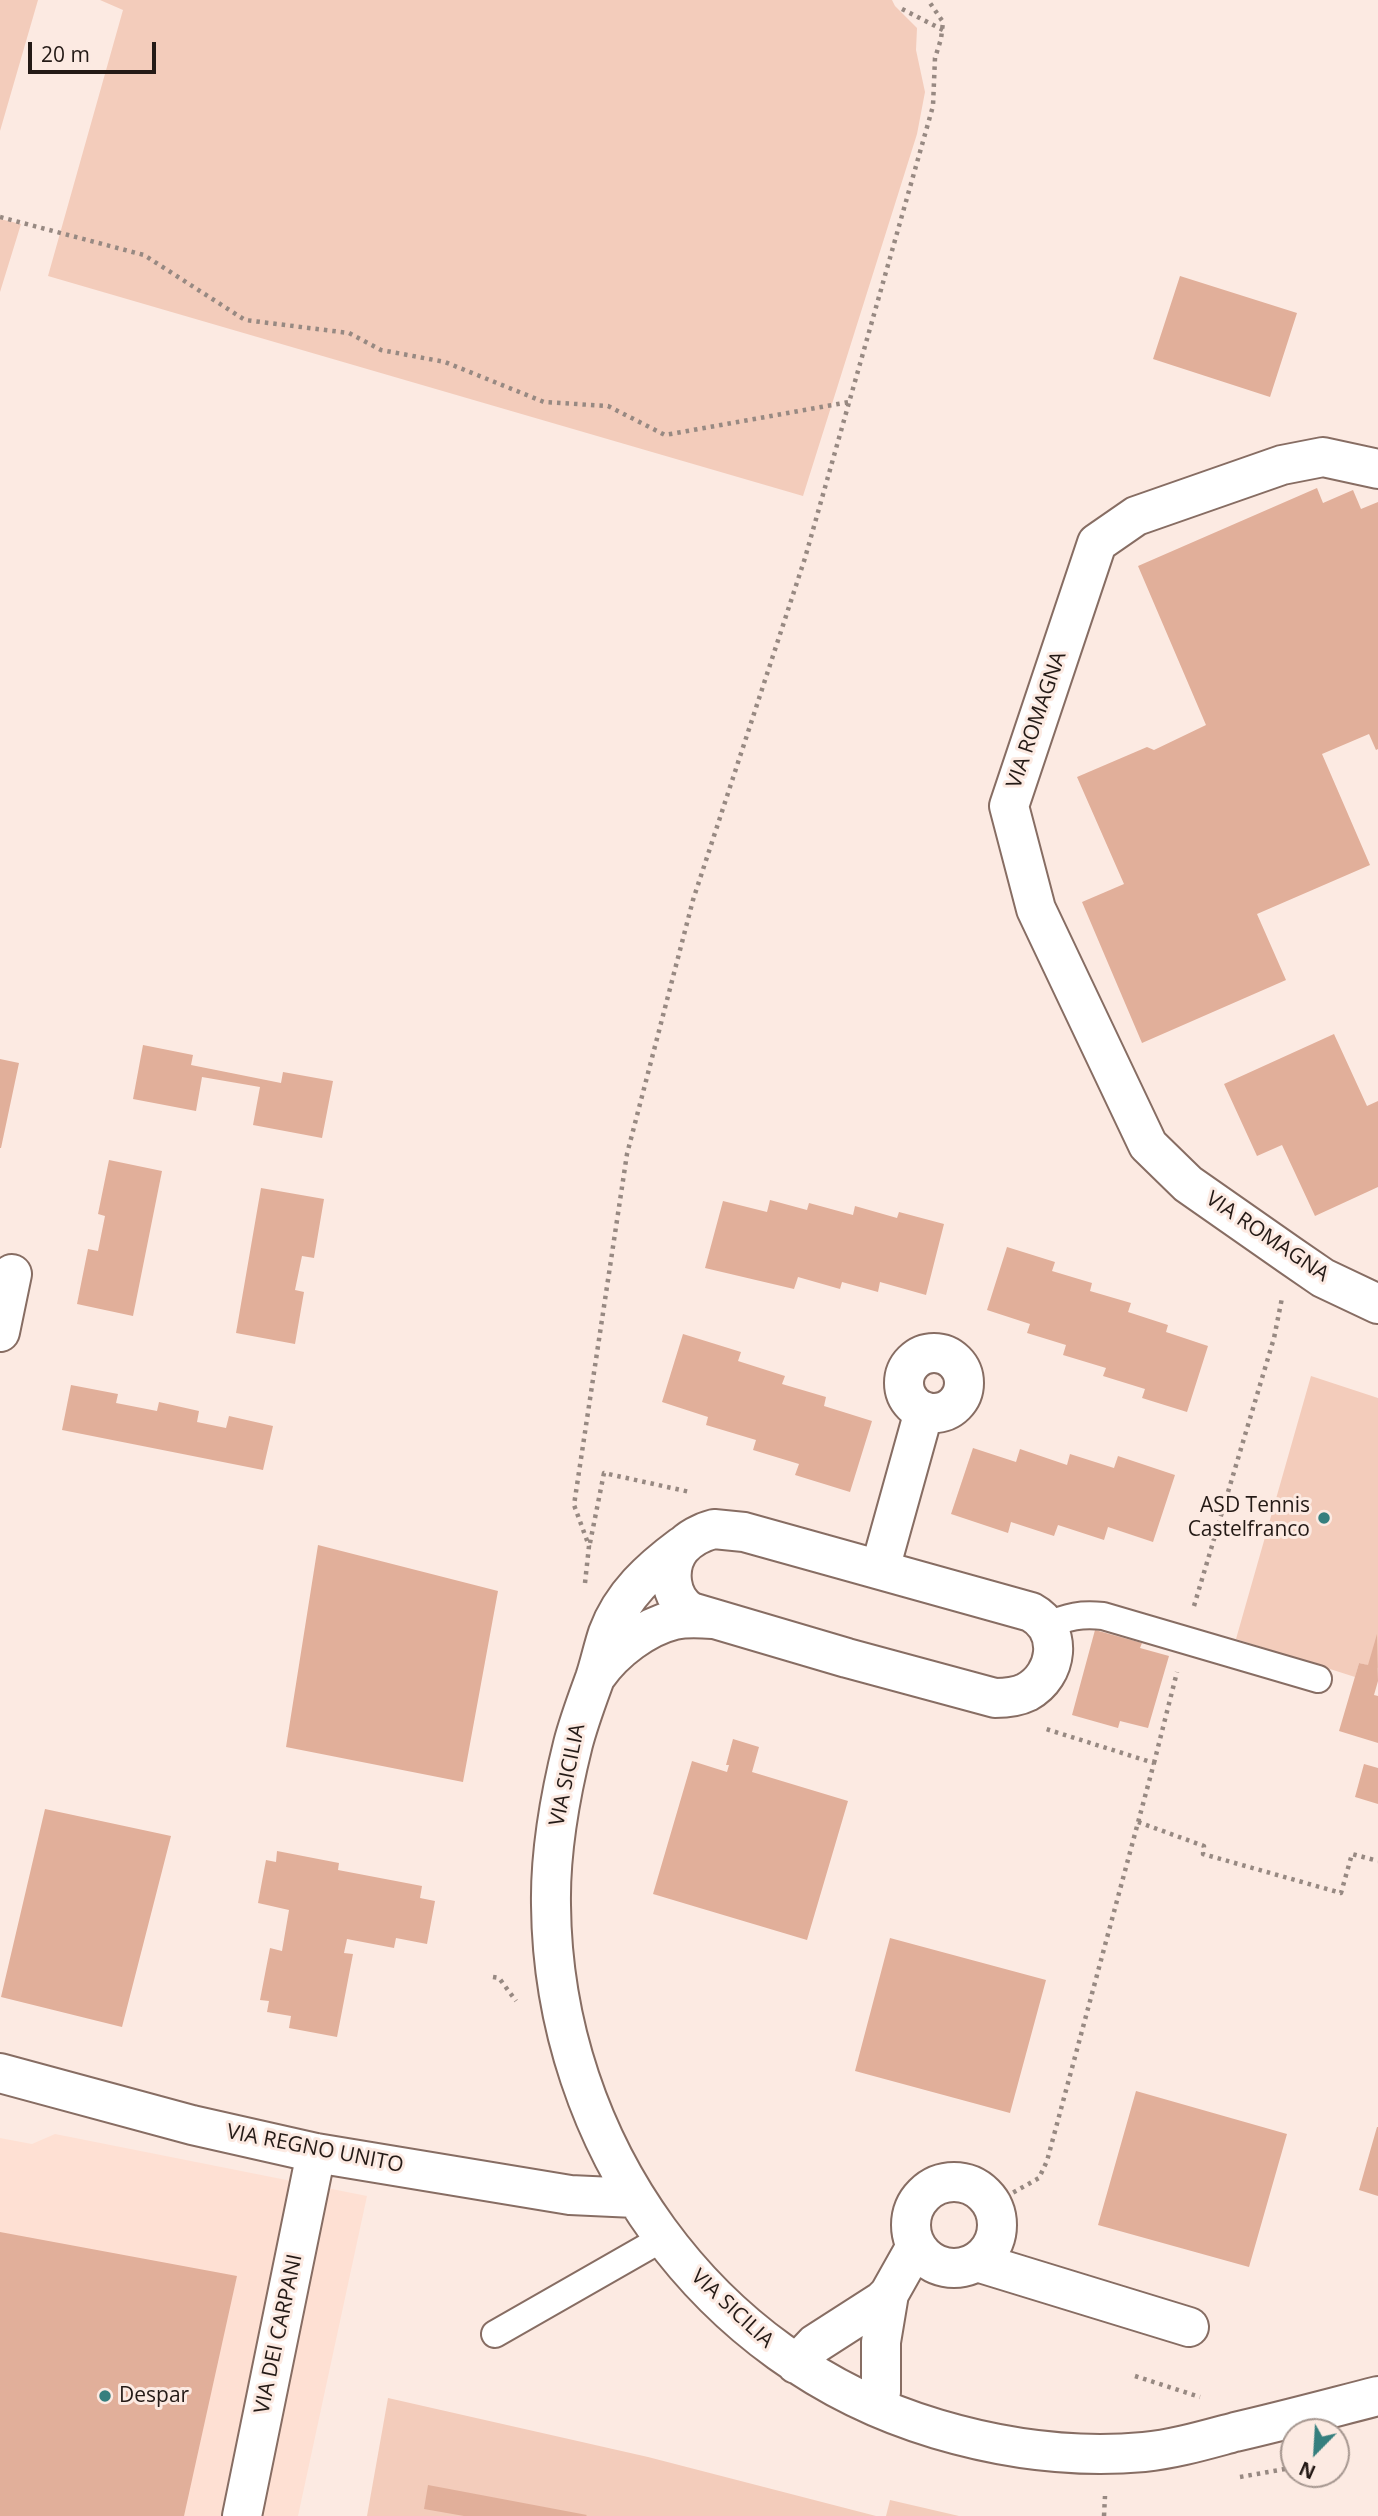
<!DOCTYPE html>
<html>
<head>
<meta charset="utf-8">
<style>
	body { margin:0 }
	#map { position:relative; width:1378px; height:2516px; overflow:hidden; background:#fceae2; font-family:"Open Sans",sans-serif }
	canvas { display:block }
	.north { position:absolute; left:1280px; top:2418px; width:70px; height:70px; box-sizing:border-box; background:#fceae2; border:2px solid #a69790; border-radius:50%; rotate:204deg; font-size:19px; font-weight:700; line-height:28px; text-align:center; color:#241a16 }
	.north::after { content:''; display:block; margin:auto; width:24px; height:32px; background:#367f7e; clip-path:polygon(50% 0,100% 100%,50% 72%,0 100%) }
	.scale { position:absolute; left:28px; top:42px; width:128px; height:32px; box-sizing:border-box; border:4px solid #241a16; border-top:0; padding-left:9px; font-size:21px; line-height:24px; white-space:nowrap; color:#241a16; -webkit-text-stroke:5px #fceae2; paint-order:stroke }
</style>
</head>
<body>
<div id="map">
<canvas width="1378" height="2516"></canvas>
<div class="north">N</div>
<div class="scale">20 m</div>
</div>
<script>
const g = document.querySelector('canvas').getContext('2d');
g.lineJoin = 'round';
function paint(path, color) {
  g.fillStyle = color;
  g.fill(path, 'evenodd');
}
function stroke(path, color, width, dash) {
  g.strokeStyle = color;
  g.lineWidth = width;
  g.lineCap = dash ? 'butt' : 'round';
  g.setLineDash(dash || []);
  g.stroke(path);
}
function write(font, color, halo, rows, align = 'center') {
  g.font = font + ' "Open Sans",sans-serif';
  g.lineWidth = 6;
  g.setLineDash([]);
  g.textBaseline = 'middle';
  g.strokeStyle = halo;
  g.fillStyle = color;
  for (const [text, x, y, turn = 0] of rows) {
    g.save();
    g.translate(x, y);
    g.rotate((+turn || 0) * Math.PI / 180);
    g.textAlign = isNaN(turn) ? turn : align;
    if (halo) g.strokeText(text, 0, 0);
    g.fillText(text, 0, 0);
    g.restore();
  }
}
paint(new Path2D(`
	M55 2134 367 2196 298 2516H0V2138L32 2144Z`), '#fee0d3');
paint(new Path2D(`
	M0 0H38L0 131Z
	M100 0H892L895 6 917 28 916 50 925 92 917 134 803 496 48 276 123 10Z
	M0 219 21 224 0 292Z
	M1311 1376 1378 1398V1668L1359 1663 1355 1677 1236 1639Z
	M388 2398 648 2457 876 2516H367Z
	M890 2500 959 2516H886Z`), '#f3ccbb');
paint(new Path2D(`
	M1180 276 1297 313 1270 397 1153 359Z
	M1317 488 1323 503 1353 490 1361 509 1378 502V749L1376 750 1369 734 1322 754 1370 865 1257 914 1286 980 1142 1043 1082 902 1124 884 1077 777 1147 747 1154 750 1206 725 1138 566Z
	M1334 1034 1367 1106 1378 1101V1187L1315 1216 1282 1145 1257 1156 1224 1084Z
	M143 1045 193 1055 191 1065 281 1083 283 1072 333 1081 322 1138 253 1125 260 1087 202 1077 196 1111 133 1099Z
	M0 1059 19 1063 1 1148H0Z
	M109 1160 162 1171 133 1316 77 1304 88 1249 98 1251 105 1216 98 1214Z
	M261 1188 324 1199 314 1258 302 1256 295 1290 304 1292 295 1344 236 1333Z
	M770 1200 807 1210 809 1203 853 1215 855 1206 897 1218 899 1212 944 1224 926 1295 880 1282 878 1292 842 1282 840 1289 798 1277 794 1289 705 1268 723 1201 767 1212Z
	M1007 1247 1055 1262 1052 1271 1092 1283 1090 1291 1131 1303 1128 1312 1168 1325 1166 1332 1208 1346 1187 1412 1142 1398 1145 1389 1103 1376 1106 1368 1063 1355 1066 1345 1027 1333 1030 1324 987 1310Z
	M683 1334 741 1352 738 1361 785 1376 782 1384 826 1397 824 1406 872 1421 850 1492 795 1475 799 1464 753 1450 756 1440 706 1425 708 1417 662 1402Z
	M71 1385 118 1394 116 1403 157 1411 159 1402 199 1411 197 1422 226 1428 229 1416 273 1426 263 1470 62 1430Z
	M973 1448 1016 1462 1020 1449 1067 1465 1070 1454 1114 1468 1118 1456 1175 1475 1153 1542 1108 1527 1104 1540 1058 1525 1054 1536 1011 1522 1008 1533 951 1514Z
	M318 1545 498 1591 463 1782 286 1747Z
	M1095 1630 1142 1643 1140 1648 1169 1656 1148 1728 1120 1721 1118 1728 1072 1715Z
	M1377 1634 1378 1681 1374 1695 1378 1696V1743L1339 1731 1359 1663 1368 1665Z
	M733 1739 759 1747 752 1772 848 1801 807 1940 653 1894 692 1761 727 1772 729 1765H726Z
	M1364 1764 1378 1768V1804L1355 1797Z
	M45 1809 171 1836 122 2027 1 1997Z
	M277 1851 339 1863 338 1870 422 1886 420 1898 435 1901 427 1944 396 1938 394 1948 347 1939 344 1953 353 1954 337 2037 289 2028 291 2016 267 2012 269 2001 260 2000 270 1948 282 1951 289 1910 258 1903 266 1860 276 1862Z
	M890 1938 1046 1980 1010 2113 855 2071Z
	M1136 2091 1287 2134 1249 2267 1098 2225Z
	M1377 2127H1378V2196L1359 2190Z
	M0 2232 237 2276 184 2516H0Z
	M428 2485 587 2515 586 2516H464L424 2509Z`), '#e1af9a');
const lane = new Path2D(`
	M1048 1626C1067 1616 1082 1614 1103 1616L1318 1679
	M495 2334 663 2238`);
const street = new Path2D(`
	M1378 469 1323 457 1282 465 1136 516 1097 543 1009 806 1036 909 1148 1145 1188 1184 1291 1256 1323 1278 1378 1304
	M0 1332 12 1274
	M904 1383a30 30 0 1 1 60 0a30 30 0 1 1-60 0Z
	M714 1529 744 1532 1031 1612C1064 1630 1058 1675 1027 1692 1017 1697 1006 1698 995 1698L847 1658 691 1612C669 1599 666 1567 681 1548 689 1539 702 1532 714 1529Z
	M682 1546C651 1569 622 1595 608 1633 603 1648 600 1663 595 1678 587 1700 579 1721 573 1744 560 1796 550 1850 551 1905 553 2143 707 2361 937 2429 1004 2449 1076 2458 1144 2452 1175 2449 1205 2440 1235 2432 1283 2421 1331 2408 1378 2396
	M880 1569 924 1411
	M597 1675C614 1651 645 1627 674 1620 687 1617 700 1618 713 1619
	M0 2073 192 2125 316 2153 570 2195 635 2198
	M911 2225a43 43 0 1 1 86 0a43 43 0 1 1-86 0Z
	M977 2262 1189 2327
	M796 2364 815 2344 882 2301 889 2294 916 2246
	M877 2407 881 2392V2342L889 2294
	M242 2516 316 2153`);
stroke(lane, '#876d63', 30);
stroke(street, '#876d63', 42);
stroke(new Path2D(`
	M902 9 943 30
	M0 217 144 255 245 320 349 333 381 350 445 362 544 402 608 406 665 435 849 402
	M590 1543 604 1473 690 1492
	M585 1583 589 1546 574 1505 627 1154 693 900 805 558 933 106 935 58 941 39 943 22 928 0
	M1194 1606 1274 1338 1282 1298
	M1154 1763 1177 1672
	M1138 1822 1204 1846 1203 1854 1341 1893 1352 1854 1378 1861
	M493 1977 499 1978 516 2001
	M991 2205 1039 2178 1047 2161 1154 1763 1046 1729
	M1135 2376 1200 2397
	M1240 2477 1285 2469
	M1104 2516 1105 2496`), '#978982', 4.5, [3.5, 5]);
stroke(lane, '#fff', 26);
stroke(street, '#fff', 38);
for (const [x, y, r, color] of [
	[1324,1518,7,"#367f7e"],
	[105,2396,7,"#367f7e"]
]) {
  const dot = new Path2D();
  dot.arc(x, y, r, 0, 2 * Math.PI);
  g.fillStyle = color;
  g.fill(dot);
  stroke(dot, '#fceae2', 2.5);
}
write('21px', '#241a16', '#fceae2', [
	["VIA ROMAGNA",1037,720,-71],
	["VIA ROMAGNA",1267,1237,34],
	["VIA SICILIA",568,1775,-78],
	["VIA REGNO UNITO",315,2149,11],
	["VIA SICILIA",732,2309,43],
	["VIA DEI CARPANI",279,2334,-78]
]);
write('21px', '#241a16', '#fceae2', [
	["ASD Tennis",1310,1506],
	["Castelfranco",1310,1530],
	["Despar",119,2396,"left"]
], 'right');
</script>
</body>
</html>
